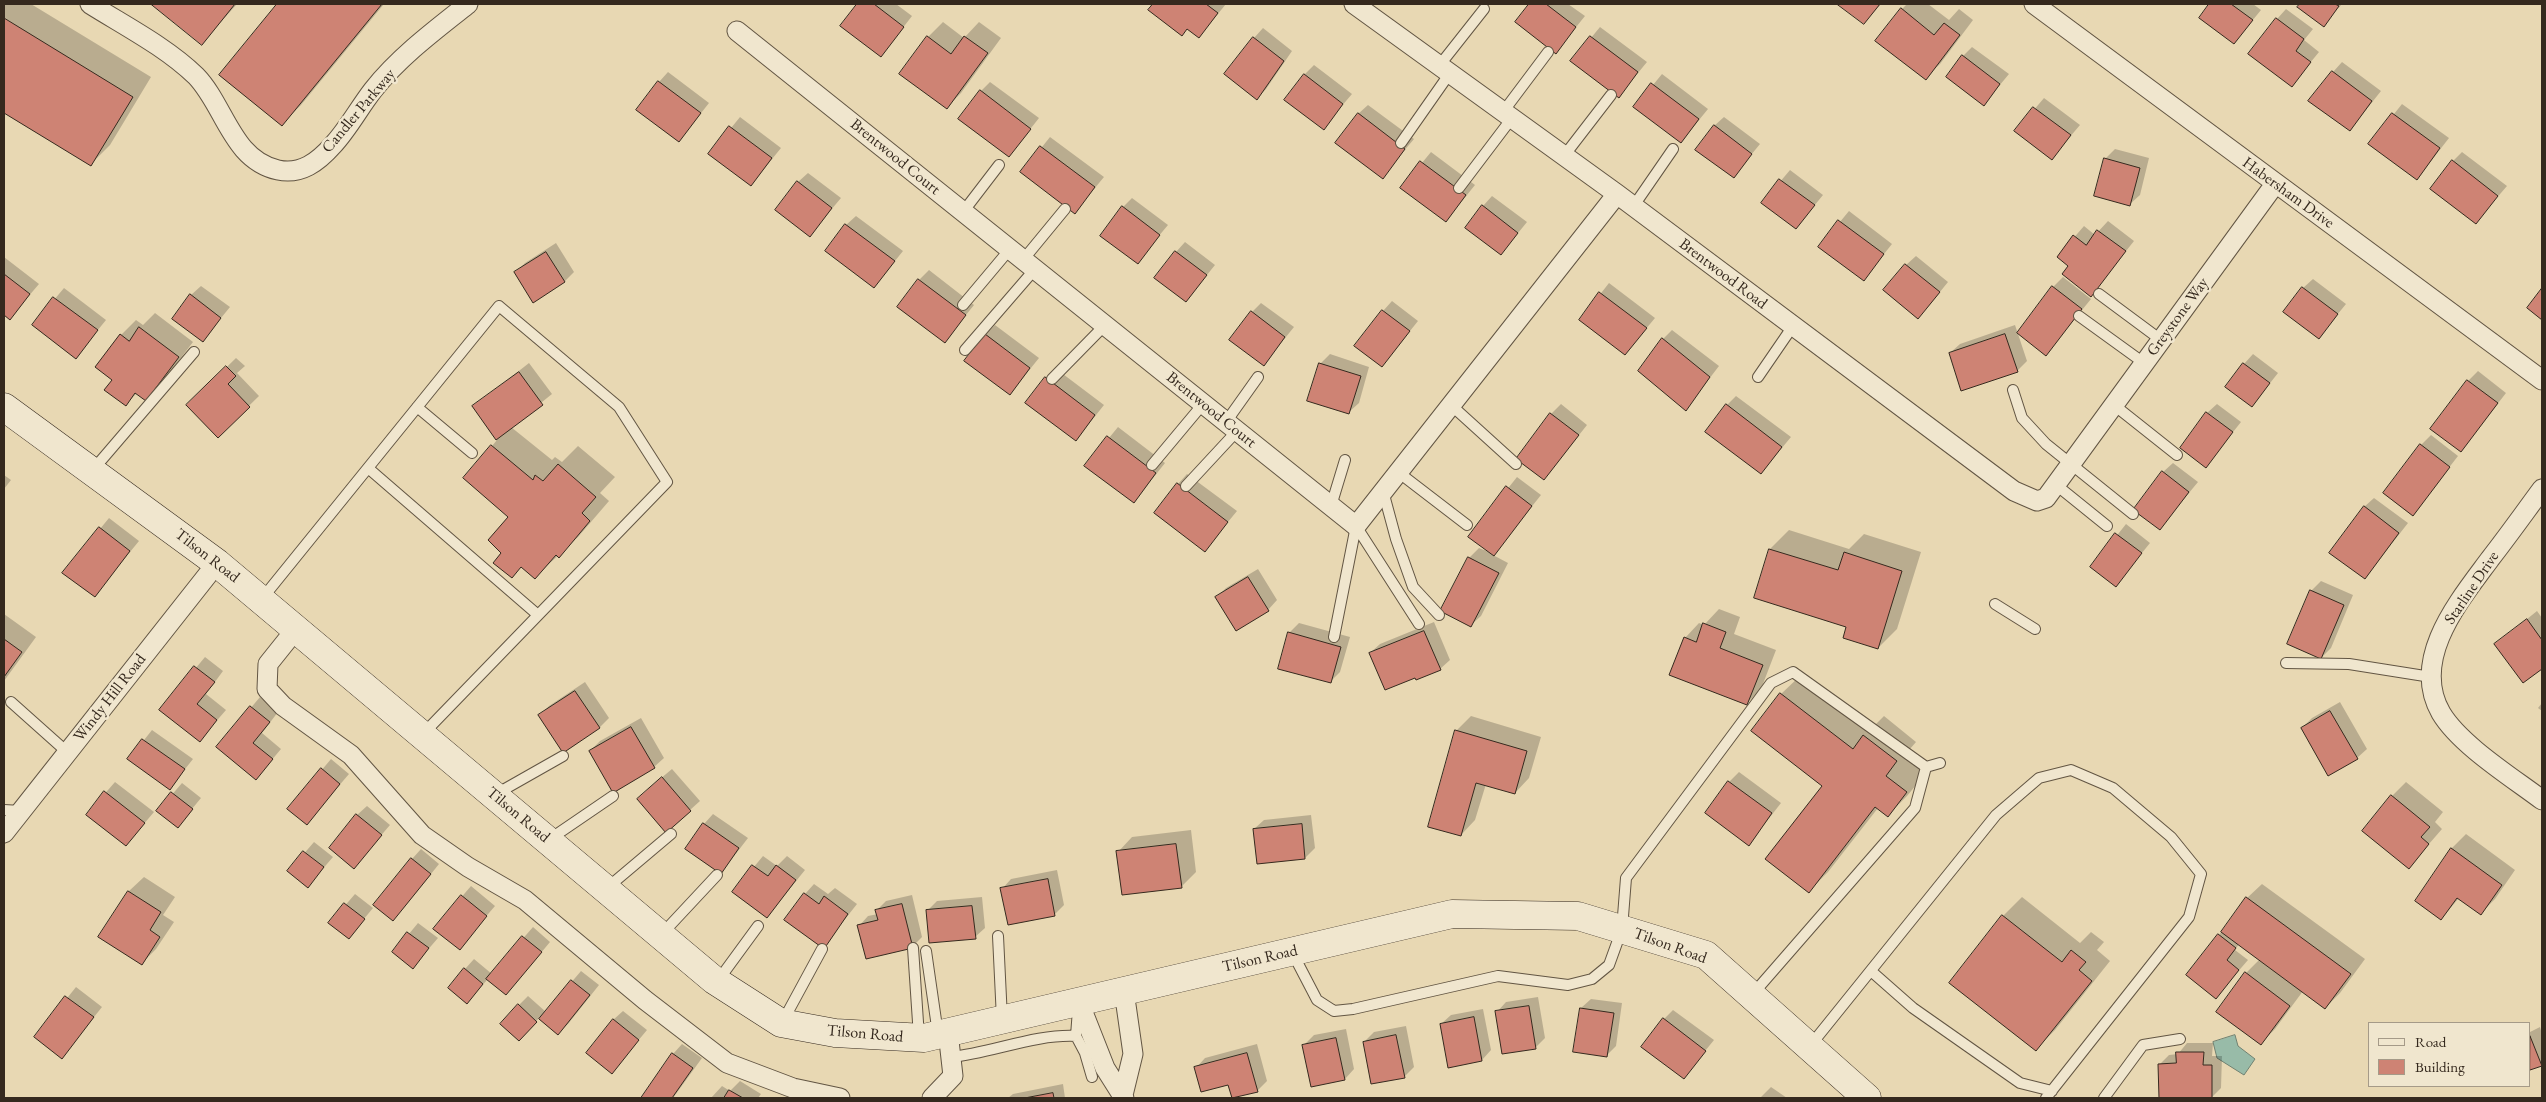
<!DOCTYPE html>
<html>
<head>
<meta charset="utf-8">
<style>
	body { margin:0 }
	#map { position:relative; width:2546px; height:1102px; overflow:hidden; background:#e8d8b3; font-family:"EB Garamond",serif }
	canvas { display:block }
	.frame { position:absolute; inset:0; border:5px solid #35291e; pointer-events:none }
	.legend { position:absolute; left:2368px; top:1022px; width:162px; height:65px; box-sizing:border-box; background:#f0e6ce; border:1px solid #a59a88; margin:0; padding:6px 9px; list-style:none; font-size:15px; color:#35291e }
	.legend li { display:flex; align-items:center; gap:10px; height:25px }
	.legend b { width:25px; border:1px solid #a59a88 }
</style>
</head>
<body>
<div id="map">
<canvas width="2546" height="1102"></canvas>
<div class="frame"></div>
<ul class="legend">
<li><b style="height:6px;background:#f0e6ce"></b>Road</li>
<li><b style="height:14px;background:#ce8374"></b>Building</li>
</ul>
</div>
<script>
const g = document.querySelector('canvas').getContext('2d');
g.lineJoin = 'round';
function paint(path, color) {
  g.fillStyle = color;
  g.fill(path, 'evenodd');
}
function stroke(path, color, width, dash) {
  g.strokeStyle = color;
  g.lineWidth = width;
  g.lineCap = dash ? 'butt' : 'round';
  g.setLineDash(dash || []);
  g.stroke(path);
}
function write(font, color, halo, rows, align = 'center') {
  g.font = font + ' "EB Garamond",serif';
  g.lineWidth = 5;
  g.setLineDash([]);
  g.textBaseline = 'middle';
  g.strokeStyle = halo;
  g.fillStyle = color;
  for (const [text, x, y, turn = 0] of rows) {
    g.save();
    g.translate(x, y);
    g.rotate((+turn || 0) * Math.PI / 180);
    g.textAlign = isNaN(turn) ? turn : align;
    if (halo) g.strokeText(text, 0, 0);
    g.fillText(text, 0, 0);
    g.restore();
  }
}
const water = new Path2D(`
	M2235 1035 2238 1046 2255 1059 2244 1075 2217 1058 2213 1042Z`);
paint(water, '#98bba8');
stroke(water, '#708171', 1);
paint(new Path2D(`
	M4 4H31L151 77 110 145 91 164 4 111Z
	M153 4H237L202 43Z
	M279 4H384L301 105 282 124 221 74Z
	M859 4H896L912 16 881 56 842 26Z
	M1154 4H1226L1199 37 1188 28 1182 34 1150 10Z
	M1530 4H1568L1585 16 1556 52 1516 22Z
	M1839 4H1881L1864 23Z
	M1907 4H1928L1949 20 1959 9 1973 20 1940 64 1925 78 1902 9Z
	M2211 4H2253L2261 10 2234 43 2200 17Z
	M2301 4H2342L2323 25 2299 7Z
	M2286 9 2313 29 2304 40 2319 52 2292 85 2277 19Z
	M943 22 964 38 979 22 1001 38 961 93 947 107 928 37Z
	M1600 27 1647 62 1619 96 1572 61Z
	M1263 28 1292 51 1266 89 1257 98 1254 38Z
	M1972 47 2009 74 1984 104 1963 56Z
	M2342 62 2381 91 2350 130 2333 72Z
	M1314 65 1352 94 1323 128 1305 74Z
	M668 72 709 103 679 141 659 82Z
	M1662 74 1708 109 1681 142 1635 107Z
	M990 82 1039 118 1009 156 981 91Z
	M2044 98 2080 125 2052 158 2016 131Z
	M2402 104 2449 138 2417 179 2370 144Z
	M1368 105 1414 139 1382 177 1358 114Z
	M740 117 781 148 751 185 710 154Z
	M1724 117 1760 144 1733 177 1714 126Z
	M1050 137 1104 177 1075 212 1022 172Z
	M2115 149 2149 158 2140 195 2130 204 2105 159Z
	M1431 152 1475 185 1446 221 1402 187Z
	M2462 152 2507 186 2476 222 2453 161Z
	M1790 170 1823 195 1796 228 1763 202Z
	M808 173 841 198 810 235 798 182Z
	M1492 196 1527 222 1501 254 1483 206Z
	M1132 198 1168 225 1137 262 1123 207Z
	M1849 211 1892 244 1864 279 1820 246Z
	M856 216 903 251 874 287 846 225Z
	M2108 221 2134 241 2091 295 2070 266 2058 256 2084 226 2095 235Z
	M1185 242 1215 265 1186 301 1176 252Z
	M556 243 574 272 565 281 533 301 515 273 525 263Z
	M1916 256 1948 282 1927 308 1906 265Z
	M4 257 39 284 10 318 4 313Z
	M929 270 974 305 945 341 919 280Z
	M2063 277 2091 299 2046 354 2053 287Z
	M2313 279 2346 304 2319 337 2303 288Z
	M1609 283 1655 318 1625 354 1580 320Z
	M201 286 230 307 203 340 191 295Z
	M64 288 106 320 76 357 33 325Z
	M1392 301 1418 321 1382 366 1383 311Z
	M1261 303 1294 327 1264 364 1252 312Z
	M155 313 193 342 160 385 146 400 137 393 126 404 114 379 97 367 121 335 136 320 143 325Z
	M995 325 1039 358 1010 394 986 334Z
	M2015 325 2027 361 2017 371 1950 353 1960 344Z
	M1672 330 1719 366 1686 409 1663 339Z
	M1330 354 1369 367 1359 403 1349 412 1320 364Z
	M2253 354 2278 373 2252 406 2244 364Z
	M236 358 245 366 237 373 259 396 218 436 188 405Z
	M529 363 552 394 511 427 552 460 555 457 562 462 578 446 615 477 600 493 609 501 578 537 535 577 503 552 510 517 492 446 497 440 473 407Z
	M1055 368 1104 405 1076 440 1046 378Z
	M2478 371 2506 393 2461 451 2468 381Z
	M1736 396 1791 437 1761 473 1727 405Z
	M1561 404 1587 425 1544 479 1551 414Z
	M2217 404 2241 422 2206 466 2207 413Z
	M1118 427 1165 463 1134 502 1086 466Z
	M2431 435 2458 456 2413 514 2421 445Z
	M2173 463 2198 482 2160 528 2163 472Z
	M1187 474 1237 511 1205 550 1178 484Z
	M4 475 11 480 4 489Z
	M1517 477 1541 495 1493 555 1508 563 1481 616 1471 625 1442 610 1469 558 1479 548 1492 553 1470 536Z
	M2374 498 2408 523 2365 578 2364 507Z
	M109 518 139 541 94 596 64 573Z
	M2126 524 2150 543 2116 585 2092 567Z
	M1789 530 1849 549 1864 534 1921 552 1897 629 1878 648 1848 626 1770 549Z
	M1258 569 1277 600 1268 610 1216 598 1226 588Z
	M2321 581 2353 595 2331 648 2321 658 2311 591Z
	M1719 609 1740 617 1734 634 1776 650 1761 689 1747 703 1685 638 1699 623 1704 625Z
	M2537 611 2542 618V667L2524 681 2496 644Z
	M4 614 36 637 4 681Z
	M1434 622 1450 660 1440 669 1370 653 1380 644Z
	M1299 623 1350 637 1340 672 1330 682 1289 633Z
	M205 657 223 671 206 694 226 710 200 740 161 710Z
	M1801 675 1871 729 1884 716 1916 742 1904 756 1926 773 1907 796 1888 815 1878 808 1828 872 1809 891 1824 786 1753 731 1781 694Z
	M585 682 609 718 600 727 564 751 540 715 549 706Z
	M260 697 278 712 262 733 281 749 265 768 218 747Z
	M2340 702 2367 749 2357 758 2302 728 2312 718Z
	M2542 703V711L2538 708Z
	M1471 716 1541 737 1529 778 1515 793 1486 784 1475 820 1461 835 1456 731Z
	M641 718 664 758 654 767 590 751 600 741Z
	M152 730 193 759 170 788 129 759Z
	M331 759 349 774 307 823 289 809Z
	M672 769 700 801 690 810 648 789Z
	M1739 772 1781 803 1749 844 1729 782Z
	M115 782 154 812 126 845 87 814Z
	M2406 782 2443 812 2435 822 2442 829 2409 867 2392 796Z
	M182 783 201 798 178 826 158 811Z
	M367 806 390 825 354 867 357 815Z
	M713 814 748 838 721 873 704 824Z
	M1311 815 1315 848 1305 858 1254 829 1264 820Z
	M1191 830 1196 872 1182 886 1124 894 1118 852 1132 837Z
	M2466 834 2515 870 2495 899 2481 913 2459 898 2441 919 2417 901 2452 848Z
	M314 842 333 857 308 886 289 871Z
	M421 849 439 864 402 910 412 859Z
	M763 856 777 866 787 856 805 870 767 917 734 891Z
	M1057 870 1064 905 1054 915 1002 889 1011 879Z
	M144 877 175 897 163 915 174 922 156 949 142 963 100 937 129 891Z
	M814 884 828 894 835 888 857 904 823 947 805 894Z
	M2262 884 2365 959 2340 993 2325 1008 2303 991 2275 1029 2260 1044 2246 973 2260 959 2239 944 2235 950 2248 960 2216 997 2219 935 2247 898Z
	M471 886 495 906 459 948 435 928Z
	M355 894 373 908 349 937 330 923Z
	M912 895 922 937 912 947 859 926 868 916 878 914 877 910 886 901Z
	M982 897 985 928 975 937 928 910 937 901Z
	M2022 897 2080 943 2091 932 2104 942 2097 950 2110 961 2055 1030 2036 1049 2003 916Z
	M418 923 438 938 413 967 394 952Z
	M533 927 550 942 515 984 488 979 467 1002 465 969 474 959 492 974Z
	M581 971 599 985 568 1024 558 1033 539 1018 529 1030 519 1005 528 996 546 1012Z
	M76 987 102 1007 62 1057 36 1037Z
	M1538 997 1545 1038 1535 1048 1497 1012 1506 1002Z
	M1591 999 1622 1003 1616 1046 1606 1056 1581 1008Z
	M1483 1009 1491 1050 1482 1060 1441 1024 1451 1015Z
	M1673 1010 1714 1040 1684 1077 1664 1019Z
	M623 1011 647 1030 612 1072 613 1020Z
	M1406 1026 1414 1067 1404 1077 1364 1042 1374 1032Z
	M2540 1027 2542 1034V1063L2530 1069V1032Z
	M1346 1029 1354 1069 1345 1079 1304 1045 1314 1035Z
	M2187 1043H2213L2212 1056H2222L2221 1088 2211 1098H2160V1064L2169 1055 2178 1054Z
	M682 1044 702 1058 673 1098H642L673 1054Z
	M1257 1044 1267 1081 1258 1090 1233 1098 1229 1083 1196 1068 1205 1058Z
	M740 1081 761 1094 758 1098H711L722 1086 730 1091Z
	M1063 1084 1065 1098H1008L1013 1094Z
	M1771 1087 1787 1098H1760Z`), '#0003');
const building = new Path2D(`
	M151 4H235L202 45Z
	M277 4H382L282 126 219 75Z
	M857 4H874L904 27 881 57 840 26Z
	M1153 4H1206L1218 13 1199 38 1187 29 1182 36 1148 10Z
	M1529 4H1546L1576 27 1556 54 1515 22Z
	M1837 4H1880L1864 24Z
	M2209 4H2231L2253 20 2234 44 2199 18Z
	M2300 4H2335L2339 6 2324 27 2297 7Z
	M1901 8 1934 35 1944 23 1960 35 1926 80 1875 41Z
	M4 18 133 97 91 166 4 113Z
	M2276 18 2304 39 2296 51 2311 62 2292 87 2248 54Z
	M927 36 951 54 964 36 988 53 947 109 899 74Z
	M1590 36 1638 72 1619 98 1570 61Z
	M1253 37 1284 61 1257 100 1224 74Z
	M1962 55 2000 84 1984 106 1946 77Z
	M2332 71 2372 101 2350 131 2308 101Z
	M1304 74 1343 104 1324 130 1284 100Z
	M658 81 701 113 679 142 636 110Z
	M1651 83 1699 119 1681 143 1633 107Z
	M980 90 1031 129 1009 157 958 119Z
	M2033 107 2071 135 2052 160 2014 131Z
	M1358 113 1405 149 1383 179 1335 143Z
	M2392 113 2440 148 2417 180 2368 144Z
	M1714 125 1752 154 1734 178 1695 150Z
	M729 126 772 158 751 186 708 154Z
	M1040 146 1095 187 1075 214 1020 172Z
	M2104 158 2140 168 2130 206 2094 196Z
	M2452 160 2498 196 2476 224 2430 189Z
	M1420 161 1466 195 1446 222 1400 188Z
	M1779 179 1815 205 1796 229 1761 203Z
	M797 181 832 208 810 237 775 210Z
	M1482 205 1518 233 1501 255 1465 228Z
	M1122 206 1160 235 1138 264 1100 236Z
	M1838 220 1884 254 1864 281 1818 247Z
	M845 224 895 261 874 288 825 251Z
	M2097 230 2126 251 2091 297 2062 274 2068 266 2057 257 2073 235 2086 245Z
	M1175 251 1207 275 1186 302 1154 278Z
	M546 252 565 282 533 303 514 272Z
	M1905 264 1940 292 1918 319 1883 290Z
	M4 274 30 294 10 320 4 315Z
	M918 279 966 315 945 343 897 307Z
	M2052 286 2082 309 2046 356 2017 333Z
	M2302 287 2338 314 2319 339 2283 312Z
	M2542 288V320L2527 308Z
	M1599 292 1647 328 1625 355 1579 320Z
	M190 294 221 318 203 342 172 319Z
	M53 297 98 330 76 359 32 325Z
	M1382 310 1410 331 1382 367 1354 346Z
	M1251 311 1285 337 1264 366 1229 340Z
	M139 327 179 357 146 401 135 393 126 406 104 390 112 380 95 367 120 334 129 341Z
	M985 334 1030 368 1010 395 964 361Z
	M2005 334 2018 372 1961 391 1949 353Z
	M1662 338 1710 377 1686 411 1638 371Z
	M1319 363 1361 376 1349 414 1307 401Z
	M2243 363 2270 383 2252 407 2225 387Z
	M226 366 236 376 228 384 250 407 218 438 186 405Z
	M519 372 543 405 496 440 472 406Z
	M1045 377 1095 415 1076 441 1025 403Z
	M2467 380 2498 403 2461 452 2430 429Z
	M1726 404 1782 447 1761 474 1705 432Z
	M2206 412 2233 432 2206 468 2180 448Z
	M1550 413 1579 435 1544 480 1516 459Z
	M1107 436 1156 473 1134 503 1084 466Z
	M2420 444 2450 467 2413 516 2383 493Z
	M491 445 533 480 535 475 543 481 558 464 596 497 582 513 590 521 559 558 556 555 535 579 521 567 512 578 493 563 501 553 488 540 508 517 463 478Z
	M2162 471 2189 492 2160 530 2133 510Z
	M1177 483 1228 522 1205 552 1154 513Z
	M1506 486 1532 506 1494 556 1468 537Z
	M2364 506 2399 533 2365 579 2329 553Z
	M99 527 130 551 95 597 62 573Z
	M2115 533 2142 553 2116 587 2090 567Z
	M1769 549 1838 570 1844 552 1902 571 1878 649 1843 638 1846 627 1754 598Z
	M1468 557 1499 573 1471 627 1440 611Z
	M1248 577 1269 611 1236 631 1215 597Z
	M2310 590 2344 605 2321 659 2287 644Z
	M2527 619 2542 640V669L2523 683 2494 644Z
	M1703 623 1726 632 1720 648 1763 665 1747 705 1669 675 1684 637 1696 642Z
	M1424 631 1441 670 1416 680 1415 678 1385 690 1369 653Z
	M1288 632 1341 647 1331 683 1278 669Z
	M4 639 22 652 4 677Z
	M194 666 215 682 197 704 217 720 200 742 159 710Z
	M575 691 600 728 563 753 538 715Z
	M1780 693 1853 749 1863 735 1897 761 1886 776 1907 792 1888 817 1875 807 1809 893 1765 859 1822 786 1751 731Z
	M250 706 270 722 253 743 273 759 256 780 216 747Z
	M2330 711 2358 759 2328 776 2301 728Z
	M631 727 655 768 613 793 589 751Z
	M1455 730 1527 751 1515 794 1476 783 1461 836 1428 827Z
	M142 739 185 769 170 790 127 759Z
	M321 768 340 784 307 825 287 809Z
	M662 777 691 811 666 833 637 799Z
	M1728 781 1772 813 1749 846 1705 813Z
	M104 791 145 823 126 846 86 815Z
	M171 792 193 809 178 828 156 811Z
	M2391 795 2430 827 2421 837 2429 844 2409 869 2362 831Z
	M356 814 382 835 354 869 329 848Z
	M703 823 739 848 721 874 685 849Z
	M1302 824 1305 859 1257 864 1253 829Z
	M1176 844 1182 888 1122 895 1116 851Z
	M2451 848 2502 885 2481 915 2457 898 2441 920 2415 901Z
	M303 851 324 867 308 888 287 871Z
	M411 858 431 874 393 921 373 905Z
	M752 865 768 876 776 865 796 880 767 918 732 892Z
	M1048 879 1055 916 1008 925 1000 888Z
	M128 891 161 912 150 930 160 937 142 965 98 937Z
	M804 893 819 904 824 896 848 914 824 949 784 920Z
	M461 895 487 916 460 950 433 929Z
	M2246 897 2351 974 2325 1009 2221 932Z
	M344 903 365 919 349 939 328 923Z
	M902 904 913 948 866 959 857 925 878 920 875 910Z
	M972 906 976 939 929 943 926 910Z
	M2002 915 2062 962 2071 950 2086 962 2079 970 2092 981 2036 1051 1949 983Z
	M407 932 429 948 413 969 392 952Z
	M2218 934 2236 948 2227 960 2239 970 2216 999 2186 975Z
	M522 936 542 952 506 995 486 979Z
	M464 968 483 984 467 1004 448 988Z
	M2245 972 2290 1006 2261 1045 2216 1012Z
	M571 980 590 995 558 1035 539 1019Z
	M65 996 94 1017 62 1059 34 1037Z
	M518 1004 537 1022 519 1041 500 1024Z
	M1529 1006 1536 1049 1502 1054 1495 1011Z
	M1580 1008 1614 1013 1607 1057 1573 1052Z
	M1474 1017 1482 1061 1448 1068 1440 1024Z
	M1663 1018 1706 1051 1684 1079 1641 1047Z
	M613 1019 639 1040 612 1074 586 1053Z
	M1396 1035 1405 1078 1371 1084 1363 1042Z
	M2530 1036 2542 1066 2530 1070Z
	M1336 1038 1345 1080 1311 1087 1302 1045Z
	M2176 1052H2204L2203 1065H2212V1098H2159L2158 1064 2176 1063Z
	M672 1053 693 1068 672 1098H641Z
	M1247 1053 1258 1092 1232 1098 1228 1085 1201 1092 1194 1067Z
	M729 1090 743 1098H724Z
	M1053 1093 1054 1098H1025Z`);
paint(building, '#ce8374');
stroke(building, '#35291e', 1);
const lane = new Path2D(`
	M1439 66 1484 9
	M1503 112 1548 52
	M1401 143 1450 73
	M1564 156 1611 95
	M1459 188 1512 118
	M1633 207 1673 149
	M963 212 999 165
	M1023 260 1065 209
	M2099 294 2161 340
	M963 305 1010 249
	M2079 316 2144 363
	M965 350 1035 269
	M1758 377 1793 326
	M1052 379 1105 325
	M2013 390 2022 418 2046 444 2133 514
	M1451 405 1516 464
	M2114 405 2177 455
	M417 407 472 453
	M1226 422 1258 377
	M1152 465 1203 404
	M368 468 538 615
	M92 471 194 352
	M1398 472 1467 525
	M2055 484 2107 526
	M1186 486 1237 431
	M1383 491 1396 539 1413 587 1439 615
	M1331 506 1345 460
	M1356 526 1419 624
	M261 600 499 306 619 407 667 482 423 734
	M1995 604 2035 629
	M1334 637 1356 526
	M2286 663 2349 664 2431 677
	M11 702 67 752
	M1926 767 1940 763
	M496 794 563 756
	M4 810 21 811
	M550 839 613 796
	M607 888 671 834
	M661 935 717 875
	M998 936 1002 1019
	M913 948 919 1037
	M926 951 938 1034
	M1292 952 1317 1000 1334 1011 1353 1009 1498 976 1568 985 1592 979 1609 965 1622 929 1626 878 1771 683 1793 672 1926 767 1915 808 1752 995
	M1871 971 1913 1008 2020 1083 2052 1091
	M717 982 758 926
	M1078 1009 1076 1036 1085 1053 1092 1077
	M783 1021 822 949
	M1810 1046 1996 815 2039 778 2071 770 2113 788 2171 837 2201 874 2189 917 2046 1098
	M951 1057C992 1053 1034 1034 1076 1036
	M2104 1098 2143 1045 2180 1039`);
const street = new Path2D(`
	M90 4C125 26 166 47 196 76 225 106 232 160 278 170 301 175 318 162 333 145 348 129 359 108 373 90 399 57 435 30 468 4
	M1354 4 1617 194 2014 491 2037 501 2046 498 2275 184
	M2034 4 2542 380
	M737 31 1356 526 1617 194
	M2542 489C2525 512 2508 536 2490 559 2459 601 2410 659 2441 713 2460 745 2513 778 2542 800
	M296 629 268 664 267 689 283 706 351 755 422 835 468 867 525 900 645 1000 727 1063 793 1088 840 1098
	M4 833 217 563
	M1079 1002 1105 1068 1124 1098
	M1123 1095 1133 1054 1124 991
	M932 1098 953 1076 948 1032`);
const secondary = new Path2D(`
	M4 407 217 563 714 980 781 1023 835 1033 924 1038 1452 914 1578 916 1706 955 1867 1098`);
stroke(lane, '#625543', 12);
stroke(street, '#625543', 21);
stroke(secondary, '#35291e', 29);
stroke(lane, '#f0e6ce', 10);
stroke(street, '#f0e6ce', 19);
stroke(secondary, '#f0e6ce', 28);
write('16px', '#35291e', '#f0e6ce', [
	["Candler Parkway",359,111,-50],
	["Brentwood Court",895,157,39],
	["Habersham Drive",2288,193,36],
	["Brentwood Road",1723,274,37],
	["Greystone Way",2178,317,-54],
	["Brentwood Court",1211,410,39],
	["Tilson Road",207,556,38],
	["Starline Drive",2472,588,-56],
	["Windy Hill Road",110,698,-52],
	["Tilson Road",518,815,40],
	["Tilson Road",1670,946,20],
	["Tilson Road",1260,959,-13],
	["Tilson Road",865,1034,5]
]);
</script>
</body>
</html>
